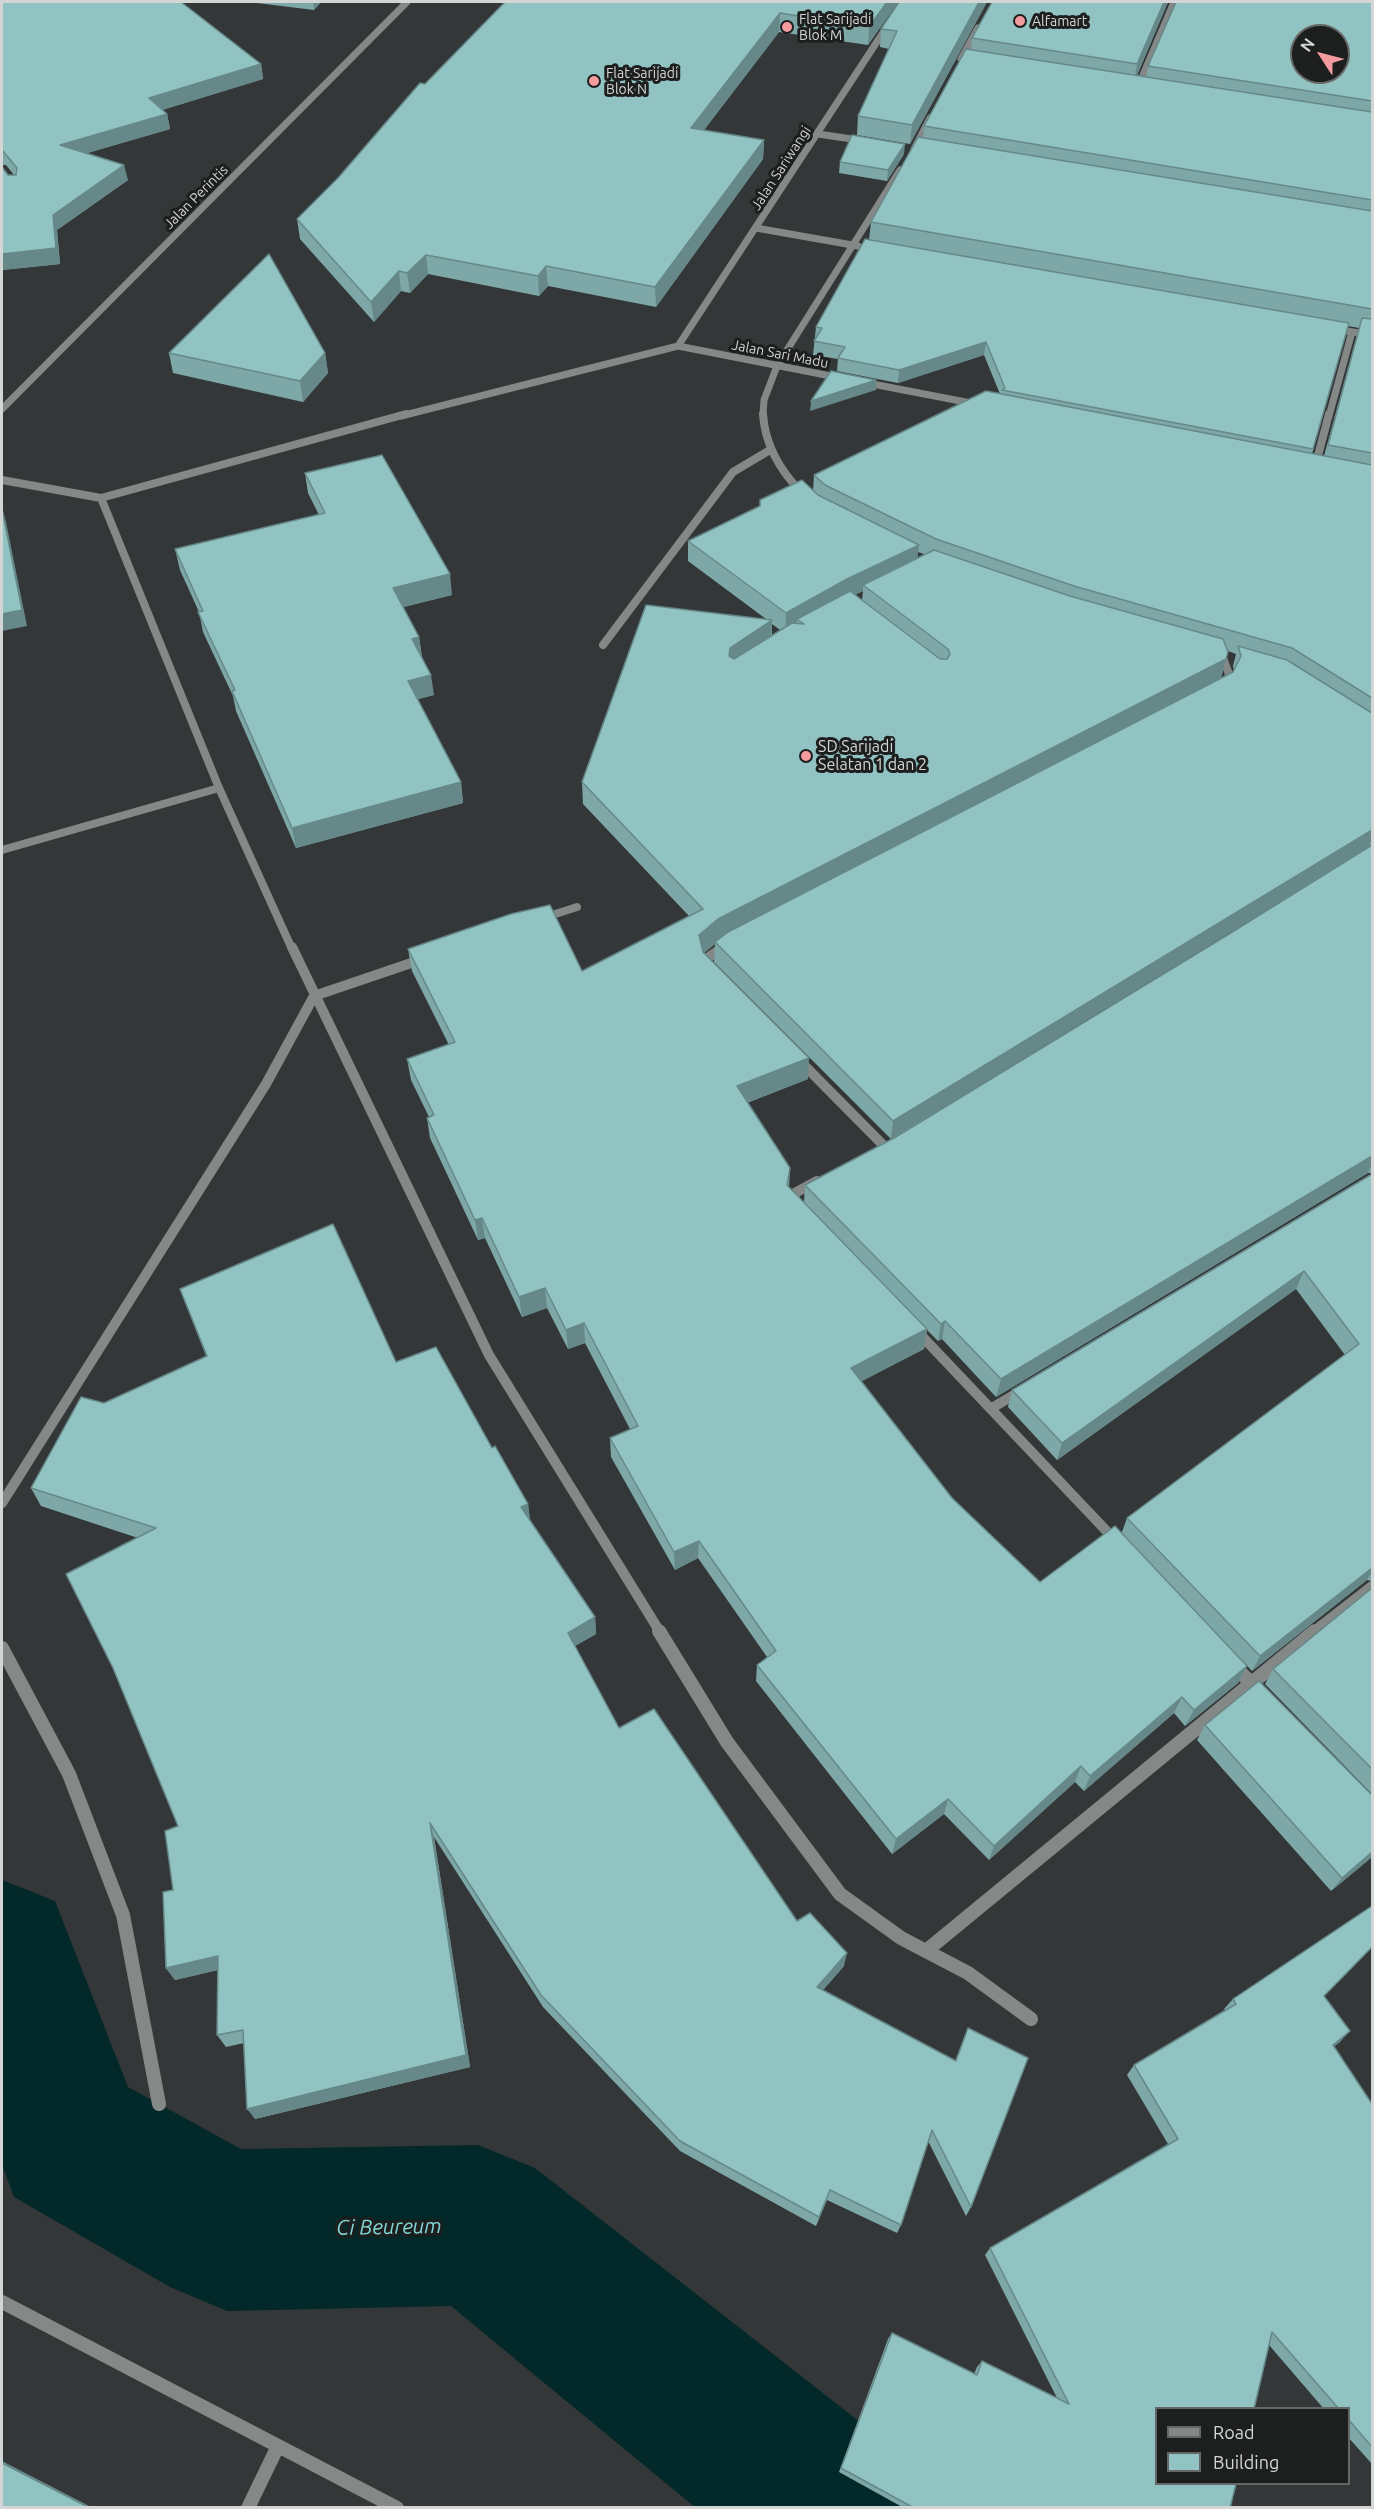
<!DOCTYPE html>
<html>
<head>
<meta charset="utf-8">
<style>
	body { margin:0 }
	#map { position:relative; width:1374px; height:2509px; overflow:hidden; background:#343737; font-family:Ubuntu,sans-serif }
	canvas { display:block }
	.frame { position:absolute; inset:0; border:3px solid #d4d6d6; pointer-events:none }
	.legend { position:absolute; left:1155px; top:2407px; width:195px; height:78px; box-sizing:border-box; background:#1d1e1e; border:2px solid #666868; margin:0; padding:8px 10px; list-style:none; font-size:18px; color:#d4d6d6 }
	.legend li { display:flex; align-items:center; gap:12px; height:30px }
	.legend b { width:30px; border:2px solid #666868 }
	.north { position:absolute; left:1290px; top:24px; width:60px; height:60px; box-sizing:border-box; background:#1d1e1e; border:2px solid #666868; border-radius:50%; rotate:306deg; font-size:16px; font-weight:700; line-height:24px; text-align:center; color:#d4d6d6 }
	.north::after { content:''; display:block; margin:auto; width:21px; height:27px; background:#f49b9f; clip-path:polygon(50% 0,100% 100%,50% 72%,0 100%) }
</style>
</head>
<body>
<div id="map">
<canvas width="1374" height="2509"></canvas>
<div class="frame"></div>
<ul class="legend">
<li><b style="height:8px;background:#848887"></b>Road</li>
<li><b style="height:16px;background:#92c3c3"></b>Building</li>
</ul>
<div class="north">N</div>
</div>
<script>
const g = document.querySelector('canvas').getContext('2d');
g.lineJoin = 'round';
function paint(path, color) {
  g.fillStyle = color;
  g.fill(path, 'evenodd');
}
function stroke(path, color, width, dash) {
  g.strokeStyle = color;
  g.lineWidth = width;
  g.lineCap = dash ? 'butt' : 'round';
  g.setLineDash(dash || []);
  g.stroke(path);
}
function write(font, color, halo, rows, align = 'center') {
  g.font = font + ' Ubuntu,sans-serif';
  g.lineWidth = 6;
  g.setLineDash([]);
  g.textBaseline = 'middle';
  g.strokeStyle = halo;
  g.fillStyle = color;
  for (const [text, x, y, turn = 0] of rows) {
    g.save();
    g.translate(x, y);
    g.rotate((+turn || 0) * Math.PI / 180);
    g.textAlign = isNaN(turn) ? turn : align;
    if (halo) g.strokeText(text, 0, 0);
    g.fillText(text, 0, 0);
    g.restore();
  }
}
paint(new Path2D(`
	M2 1880 55 1901 128 2087 241 2149 478 2145 535 2168 892 2447 917 2508H696L451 2306 227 2311 170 2287 14 2197 2 2165Z`), '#022829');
stroke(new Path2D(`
	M961 59 978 28
	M1137 89 1174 2
	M818 134 865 141
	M914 149 930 118
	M756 228 858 246
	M1334 329 1372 335
	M678 346 903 2
	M862 382 976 404
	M2 409 407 2
	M401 416 678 346 841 378
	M763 416 764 400 777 366 900 170
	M1329 416 1352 332`), '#848887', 7);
stroke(new Path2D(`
	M763 414C765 446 781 472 803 494
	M1315 467 1329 414
	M2 480 101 498 406 414
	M101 498 219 788 292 949
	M603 645 733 472 770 450
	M1223 658 1229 674 1225 686
	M2 850 219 788
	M543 918 577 907
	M720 949 727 945`), '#848887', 8);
stroke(new Path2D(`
	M292 947 489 1355 660 1632
	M709 968 706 959 723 947
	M800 1061 888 1150
	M795 1205V1193L817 1181
	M916 1330 1116 1541
	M992 1408 1022 1390
	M2 1503 266 1084 314 996 423 959
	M1313 1632 1372 1586`), '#848887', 10);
stroke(new Path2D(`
	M659 1631 727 1742 840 1894 901 1938 968 1973 1031 2019
	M2 1648 69 1774 123 1915 159 2104
	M1234 1666 1263 1695
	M926 1951 1315 1631
	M2 2302 397 2508
	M248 2508 278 2446`), '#848887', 14);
paint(new Path2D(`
	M2 2 261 64 263 79 162 110 167 114 170 129 87 153 128 180 57 230 60 264 2 270V167L8 175H14L6 165H2Z
	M249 2H321L314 10Z
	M505 2H898L868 45 779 32 704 130 764 140 763 159 656 307 548 286 539 296 428 274 410 293 401 291 374 322 300 239 297 219 338 178 425 84Z
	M899 2H987L910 144 857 135 858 116 889 49 880 47 881 29Z
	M992 2H1168L1137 75 1146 77 1148 66 1372 2V1173H1368L996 1397 942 1339 938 1341 927 1330 924 1349 861 1381 952 1498 1040 1582 1122 1532 1127 1518 1345 1355 1296 1289 1057 1460 1008 1407 1012 1390 1372 1174V1581L1367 1580 1252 1671 1241 1659 1247 1666 1238 1683 1185 1726 1174 1713 1084 1791 1075 1782 989 1860 944 1814 892 1854 756 1681 757 1665 767 1657 698 1558 675 1570 611 1457 610 1438 630 1429 585 1343 568 1349 547 1308 522 1317 485 1238 478 1240 430 1138 427 1118 429 1117 411 1080 407 1059 449 1045 412 971 408 949 582 971 689 916 583 804 582 782 766 619 688 561V541L813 491 814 475 1000 394 984 355 898 383 837 371 838 359 813 355 816 327 869 240 871 222 923 138 924 126 971 49 972 38ZM1348 326 1359 328 1324 456 1312 454ZM918 552 924 554 917 558ZM863 591 862 600 855 595ZM772 624 780 630 772 635ZM1228 651 1236 654 1233 666 1234 671 1221 678ZM1333 869 1229 934 891 1139ZM715 944 714 962 891 1139 805 1185 804 1202 789 1187 790 1168 747 1103 808 1079 704 953Z
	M904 154 887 181 839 173 840 162Z
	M169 353H325L328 373 303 402 173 373Z
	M305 473 452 595 403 607 419 637 422 657 434 695 418 699 461 782 463 803 296 848 236 711 233 696 203 632 199 612 180 570 175 549 319 515 308 493Z
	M180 1289 396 1362 492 1448 528 1504 530 1520 595 1617 596 1634 575 1646 619 1728 797 1921 844 1966 823 1990 955 2061 968 2028 971 2207 966 2216 928 2141 901 2225 897 2233 827 2200 816 2226 680 2151 543 2007 434 1837 470 2067 255 2119 244 2043 226 2047 217 2035 218 1970 175 1980 166 1968 178 1826 138 1538 41 1506 31 1488 104 1403 206 1356Z
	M1372 1588V1794L1265 1684 1273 1669Z
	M1205 1725 1372 1795V1857L1331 1891 1197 1740Z
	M1372 1906V1947L1324 1996 1340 2042 1334 2046 1372 2104V2464L1348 2437V2409H1324L1269 2345 1230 2508H904L839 2472 888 2339 892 2333 974 2374 977 2367 982 2361 1057 2398 985 2255 990 2248 1168 2144 1127 2075 1134 2065 1225 2010 1224 2009 1233 1999Z`), '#7ea8a8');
paint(new Path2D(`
	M313 2H321L314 10Z
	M887 2H898L868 45 869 27Z
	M979 2H987L910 144 912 125Z
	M1164 2H1168L1134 83 1137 64Z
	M780 13 779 32 691 147V128Z
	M261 64 263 79 152 113 149 98Z
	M167 114 170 129 64 160 60 145Z
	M764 140 763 159 656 307 655 287Z
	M905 144 904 154 887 181 888 170Z
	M124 165 128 180 57 230 60 264 2 270V254L53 215Z
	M426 255 428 274 410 293 407 273Z
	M546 266 548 286 539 296 538 276Z
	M399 271 401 291 374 322 371 302Z
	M986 342 984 355 898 383 899 370Z
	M325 353 328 373 303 402 300 381Z
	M876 380V390L810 411 811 401Z
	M2 508 6 522 27 626 2 631Z
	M919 545 917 565 863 585V591L845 599 797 619V627L785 633 786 613 847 579Z
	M450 574 452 595 396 609 393 588Z
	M772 620 771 642 730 670 729 656 730 648Z
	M419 637 422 657 412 639Z
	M1228 652 1220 682 718 941 699 957V935L718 919Z
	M431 675 434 695 411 701 408 681Z
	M461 782 463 803 296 848 292 828Z
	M1372 830V837L1369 848 891 1139 893 1121Z
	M809 1058 808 1079 736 1107 737 1086Z
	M1372 1156V1163L1368 1173 996 1397 1001 1379Z
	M482 1218 485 1238 478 1240 475 1220Z
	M1304 1271 1296 1289 1057 1460 1062 1443Z
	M545 1288 547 1308 522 1317 519 1297Z
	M945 1321 942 1339 938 1341 941 1324Z
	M584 1323 585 1343 568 1349 566 1330Z
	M927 1329 924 1349 849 1388 851 1368Z
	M528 1504 530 1522 521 1507Z
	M699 1541 698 1558 675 1570 674 1552Z
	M1372 1568V1572L1367 1580 1252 1671 1260 1656Z
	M595 1617 596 1634 569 1649 568 1633Z
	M1247 1666 1238 1683 1185 1726 1194 1710Z
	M1182 1697 1174 1713 1084 1791 1090 1776Z
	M1081 1766 1075 1782 989 1860 994 1846Z
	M948 1799 944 1814 892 1854 896 1839Z
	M430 1823 434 1837 470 2067 255 2119 247 2109Z
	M1372 1852V1857L1331 1891 1342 1878Z
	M847 1953 844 1966 815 1999 817 1987Z
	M218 1956 226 1968 175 1980 166 1968Z
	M1350 2031 1340 2042 1323 2055 1333 2045Z
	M830 2190 827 2200 816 2226 819 2217Z
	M2 2461 93 2508H88L2 2463Z`), '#688');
const building = new Path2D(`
	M2 2H181L261 64 149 98 167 114 60 145 124 165 53 215 56 248 2 254V167L8 175H16L17 168 2 150Z
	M505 2H887L869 27 780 13 691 128 764 140 655 287 546 266 538 276 426 255 407 273 399 271 371 302 297 219 338 178 420 83 425 84Z
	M899 2H979L912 125 858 116 897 31 881 29Z
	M992 2H1164L1137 64 972 38Z
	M1176 2H1372V101L1148 66ZM1302 36H1338V72H1302Z
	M966 49 1372 112V200L924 126Z
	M852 135 905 144 888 170 840 162Z
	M918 137 1372 211V309L871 222Z
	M865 239 1349 323 1313 449 1002 390 1005 388 986 342 899 370 838 358 845 347 814 341 822 328 816 327Z
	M269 254 325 353 300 381 169 353Z
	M1362 318 1372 319V453L1328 445Z
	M831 371 876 380 811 401Z
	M986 391 1372 465V698L1292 648 1074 586 936 539 825 485 814 475Z
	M382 455 450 574 393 588 419 637 412 639 431 675 408 681 461 782 292 828 232 691 235 690 198 612 203 611 175 549 325 513 305 473Z
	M802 480 818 495 919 545 847 579 786 613 688 541 760 506V500Z
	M2 509 22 610 2 614Z
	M934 550 1070 596 1223 639 1228 652 1226 659 718 919 699 935 703 952 809 1058 737 1086 790 1168 787 1185 927 1329 851 1368 952 1498 1040 1582 1115 1526 1247 1666 1194 1710 1182 1697 1090 1776 1081 1766 994 1846 948 1799 896 1839 757 1665 776 1651 699 1541 674 1552 610 1438 638 1426 584 1323 566 1330 545 1288 519 1297 482 1218 475 1220 427 1118 434 1115 407 1059 455 1042 408 949 511 914 550 905 582 971 703 909 582 782 646 605 772 620 730 648 729 656 734 659 792 623 804 624 797 619 850 591 940 659H947L950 654 948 649 863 585Z
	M1238 646 1287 660 1372 713V830L893 1121 715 942 728 932 1233 672 1241 656Z
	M1372 845V1156L1001 1379 945 1321 941 1324 805 1185 894 1138 1229 934Z
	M1372 1174V1568L1260 1656 1127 1518 1359 1344 1304 1271 1062 1443 1012 1390Z
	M333 1224 396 1362 436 1347 492 1448 495 1446 528 1504 521 1507 595 1617 568 1633 619 1728 654 1709 797 1921 810 1913 847 1953 817 1987 956 2061 968 2028 1028 2058 971 2207 932 2130 901 2225 830 2190 819 2217 680 2141 541 1995 430 1823 466 2055 247 2109 243 2030 217 2035 218 1956 166 1968 163 1892 173 1890 165 1831 178 1826 113 1668 66 1574 156 1528 31 1488 81 1397 104 1403 207 1356 180 1289Z
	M1372 1588V1769L1273 1669Z
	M1259 1681 1372 1795V1852L1342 1878 1205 1725Z
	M1372 1906V1947L1324 1996 1350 2031 1333 2045 1372 2104V2447L1348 2419V2409H1339L1272 2332 1254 2409H1156V2484H1236L1230 2508H914L841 2468 892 2333 977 2375 982 2361 1069 2404 990 2248 1178 2139 1134 2065 1236 2004 1233 1999Z
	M2 2463 88 2507V2508H2Z`);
paint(building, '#92c3c3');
stroke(building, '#688', 1.5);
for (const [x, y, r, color] of [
	[1020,21,6,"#f49b9f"],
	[787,27,6,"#f49b9f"],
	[594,81,6,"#f49b9f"],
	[806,756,6,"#f49b9f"]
]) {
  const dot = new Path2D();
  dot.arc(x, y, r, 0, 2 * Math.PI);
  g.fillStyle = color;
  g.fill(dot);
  stroke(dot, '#1d1e1e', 2);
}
write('14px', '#d4d6d6', '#1d1e1e', [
	["Flat Sarijadi",799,19],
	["Blok M",799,35],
	["Alfamart",1032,21],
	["Flat Sarijadi",606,73],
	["Blok N",606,89]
], 'left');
write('14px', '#d4d6d6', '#1d1e1e', [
	["Jalan Sariwangi",781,168,-57],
	["Jalan Perintis",196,197,-45],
	["Jalan Sari Madu",780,354,11]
]);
write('16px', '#d4d6d6', '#1d1e1e', [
	["SD Sarijadi",818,747],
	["Selatan 1 dan 2",818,765]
], 'left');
write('italic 21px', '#80d4d5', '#1d1e1e', [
	["Ci Beureum",389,2227,-1]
]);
</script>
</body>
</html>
